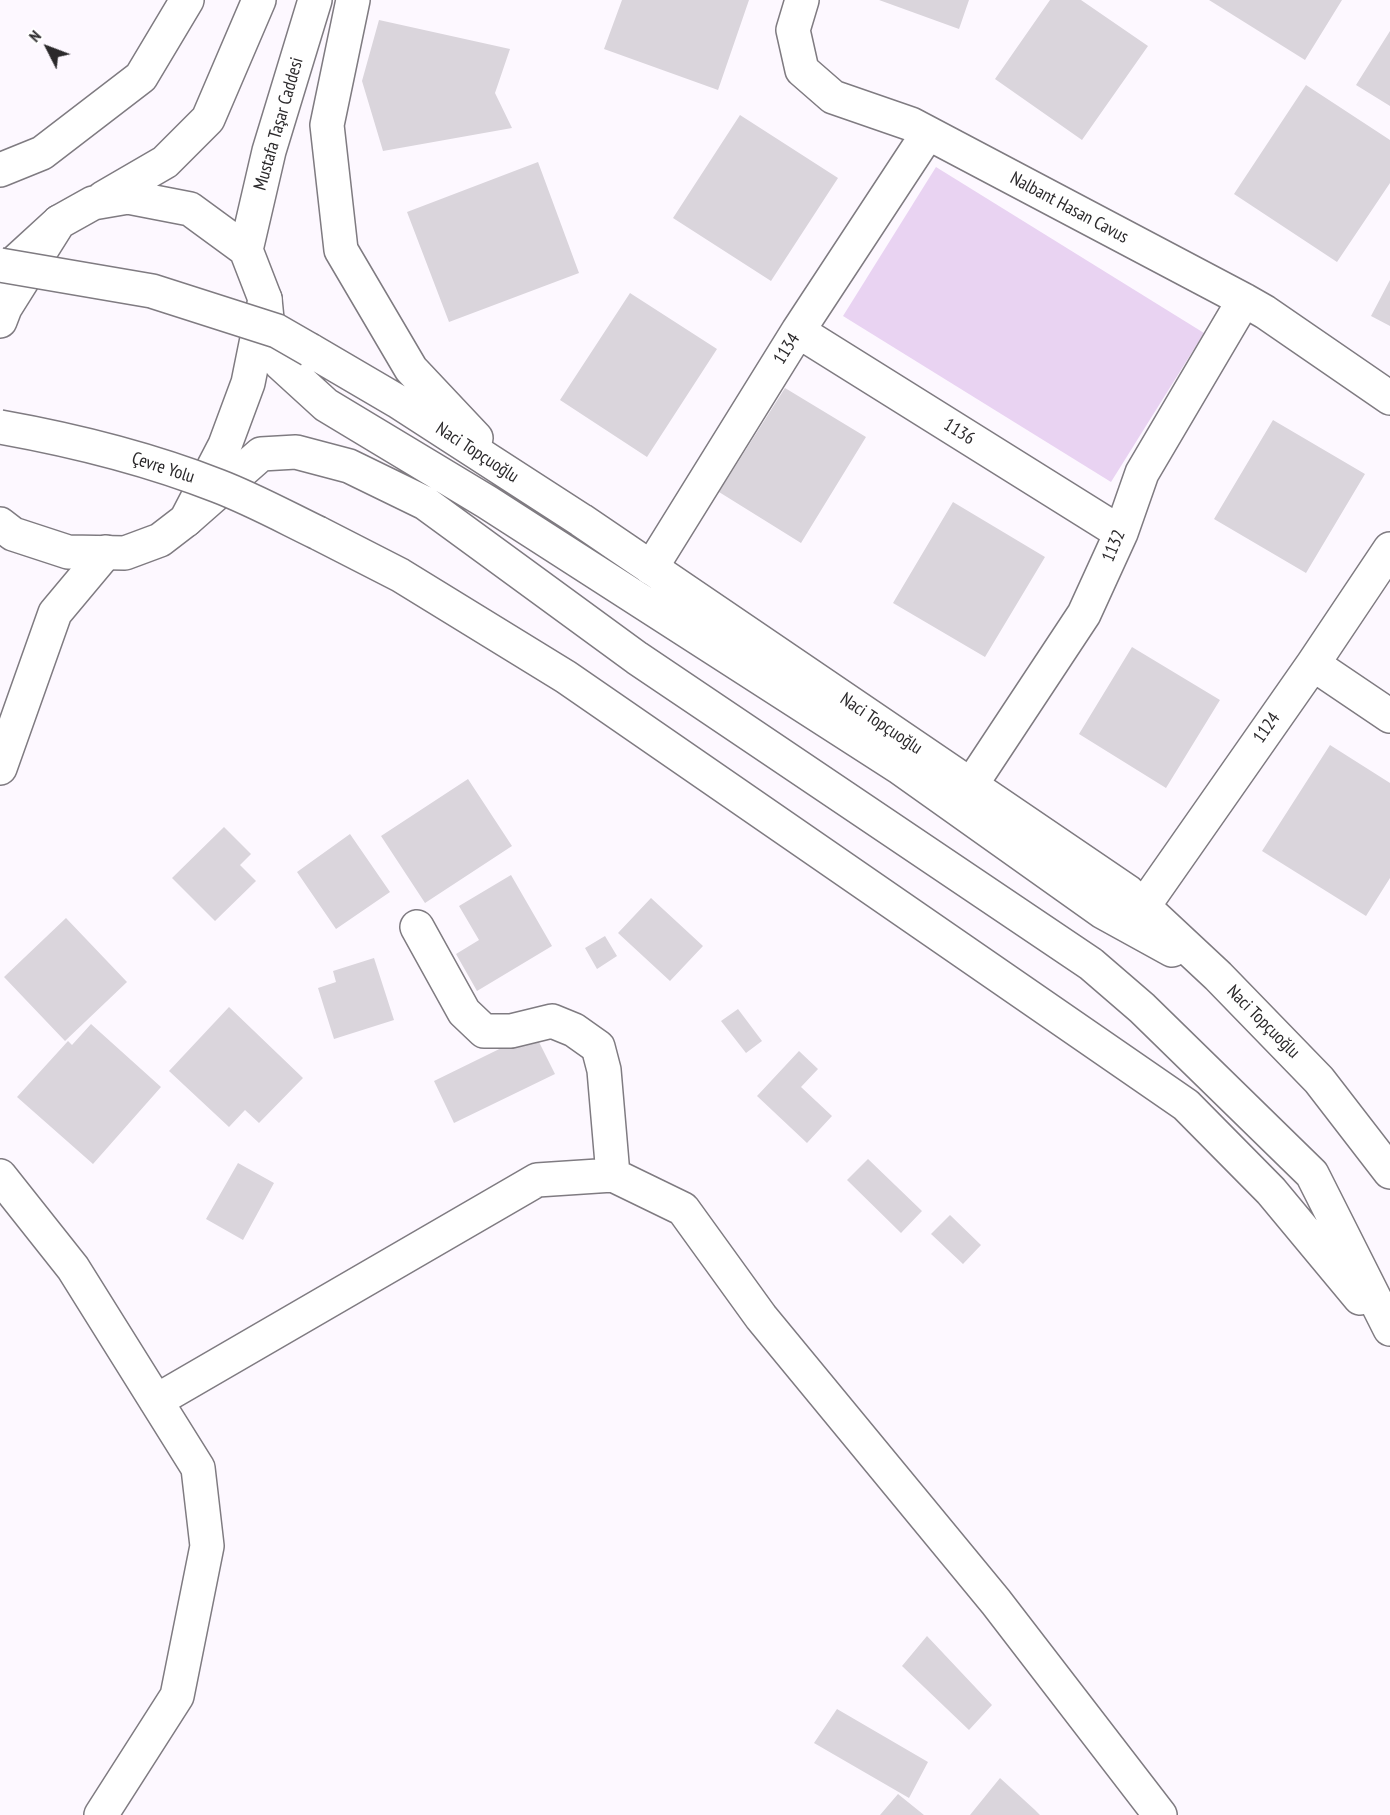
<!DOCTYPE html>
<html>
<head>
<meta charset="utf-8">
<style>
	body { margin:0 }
	#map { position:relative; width:1390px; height:1815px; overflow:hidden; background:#fdf8ff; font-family:"PT Sans Narrow",sans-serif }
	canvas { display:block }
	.north { position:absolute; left:18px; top:18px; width:60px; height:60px; -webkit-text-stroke:4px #fff; paint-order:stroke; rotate:312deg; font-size:16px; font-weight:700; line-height:24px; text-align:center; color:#2b292b }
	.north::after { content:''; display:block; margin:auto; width:21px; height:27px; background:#2b292b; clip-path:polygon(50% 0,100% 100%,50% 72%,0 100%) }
</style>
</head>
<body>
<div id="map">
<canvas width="1390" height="1815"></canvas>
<div class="north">N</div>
</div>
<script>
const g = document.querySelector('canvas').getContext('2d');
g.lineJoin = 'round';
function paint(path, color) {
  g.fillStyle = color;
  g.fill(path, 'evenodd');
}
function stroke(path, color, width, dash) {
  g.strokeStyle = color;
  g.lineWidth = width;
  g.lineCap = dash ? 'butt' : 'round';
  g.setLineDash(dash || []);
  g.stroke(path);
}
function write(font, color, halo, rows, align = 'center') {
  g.font = font + ' "PT Sans Narrow",sans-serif';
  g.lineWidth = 5;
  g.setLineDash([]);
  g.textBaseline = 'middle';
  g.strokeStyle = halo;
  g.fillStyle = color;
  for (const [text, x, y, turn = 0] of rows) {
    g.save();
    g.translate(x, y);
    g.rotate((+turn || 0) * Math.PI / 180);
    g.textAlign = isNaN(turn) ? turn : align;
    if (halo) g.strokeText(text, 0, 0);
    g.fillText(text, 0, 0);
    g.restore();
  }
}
paint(new Path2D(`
	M936 167 1204 333 1111 482 843 316Z`), '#e9d3f2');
paint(new Path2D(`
	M622 0H749L718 90 604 49Z
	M879 0H969L959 29Z
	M1050 0H1081L1148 46 1082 140 995 79Z
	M1209 0H1342L1305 60Z
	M379 20 510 49 495 93 512 128 383 151 362 81Z
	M1390 31V106L1356 85Z
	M1306 85 1390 140V183L1337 262 1234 194Z
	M740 115 838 178 771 281 673 218Z
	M538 162 579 273 449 322 407 212Z
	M1390 280V326L1371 316Z
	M630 293 717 349 647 457 560 400Z
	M785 388 866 437 801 543 719 492Z
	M1273 420 1365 474 1306 573 1214 519Z
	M953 502 1045 557 985 657 893 603Z
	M1132 647 1220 700 1166 788 1079 734Z
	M1330 745 1390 783V878L1366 916 1262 851Z
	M468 779 512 846 425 903 381 836Z
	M224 827 251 854 240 865 256 881 215 921 172 878Z
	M350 834 390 892 336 929 297 872Z
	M511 875 552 946 477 991 456 954 479 940 459 906Z
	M651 898 703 946 670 981 618 933Z
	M66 918 127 982 65 1041 4 977Z
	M605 936 617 956 597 969 585 948Z
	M374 958 394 1020 334 1039 318 988 336 982 333 971Z
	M229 1007 303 1078 259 1123 245 1110 229 1127 169 1071Z
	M738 1009 762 1041 746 1053 721 1021Z
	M91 1024 161 1087 93 1164 17 1097 68 1041 72 1045Z
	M534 1032 555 1074 454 1123 434 1081Z
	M799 1051 818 1069 801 1087 832 1116 807 1143 757 1096Z
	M868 1159 922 1211 901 1233 847 1180Z
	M238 1163 274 1183 243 1240 206 1219Z
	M950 1215 981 1245 963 1264 931 1234Z
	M927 1636 992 1705 969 1730 902 1666Z
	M837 1709 928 1762 909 1798 814 1743Z
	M1000 1778 1035 1810 1040 1815H970Z
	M898 1794 924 1815H880Z`), '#dad5dc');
const minor = new Path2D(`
	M802 0 793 30 802 70 833 97 911 124 1244 300 1265 312 1390 398
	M798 331 1121 533
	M651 568 798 331 928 133
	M1313 664 1390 716
	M971 785 1084 614 1121 533 1142 473 1244 300
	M1143 907 1313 664 1390 549
	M417 927 464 1012 484 1031H511L552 1021 574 1030 598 1047 604 1070 613 1175
	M0 1176 73 1268 198 1468 207 1546 177 1696 101 1815
	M156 1401 537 1180 613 1175 683 1209 761 1317 996 1602 1160 1815`);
const tertiary = new Path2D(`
	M0 768 55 613 106 552`);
const secondary = new Path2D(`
	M103 198 165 162 208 119 259 0
	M246 250 269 151 315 0
	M0 321 5 308 59 222 93 203 128 197 190 209 246 250 265 299 248 383 225 445 186 520 160 540 125 553 68 552 13 534 0 524`);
const primary = new Path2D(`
	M353 0 327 125 341 250 411 369 476 438
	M0 170 42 153 141 77 187 0
	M0 276 59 222
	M265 299 270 349 280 363 326 405 487 502 899 767 1103 912 1172 950
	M310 350 397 401 581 520 1128 892 1218 976 1319 1080 1390 1172
	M186 520 261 454 296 452 349 466 425 503 637 658 1091 964 1142 1008 1312 1174 1390 1329
	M318 533 400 575 566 677 1186 1105 1271 1191 1360 1298`);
stroke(minor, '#7f7b81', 36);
stroke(tertiary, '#7f7b81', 36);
stroke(secondary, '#7f7b81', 36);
stroke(primary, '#7f7b81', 36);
stroke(minor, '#fff', 33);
stroke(tertiary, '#fff', 33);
stroke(secondary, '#fff', 33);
stroke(primary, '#fff', 33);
const primaryBridge = new Path2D(`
	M0 265 152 291 277 331 310 350
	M0 427C73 440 149 459 218 486 252 499 285 517 318 533`);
stroke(primaryBridge, '#7f7b81', 36, []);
stroke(primaryBridge, '#fff', 33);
write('18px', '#2b292b', '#fff', [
	["Mustafa Taşar Caddesi",279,124,-74],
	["Nalbant Hasan Cavus",1069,208,28],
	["1134",787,349,-58],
	["1136",959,432,32],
	["Naci Topçuoğlu",477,453,33],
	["Çevre Yolu",163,468,18],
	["1132",1114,546,-67],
	["Naci Topçuoğlu",881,724,34],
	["1124",1267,728,-55],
	["Naci Topçuoğlu",1263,1022,45]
]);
</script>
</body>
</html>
